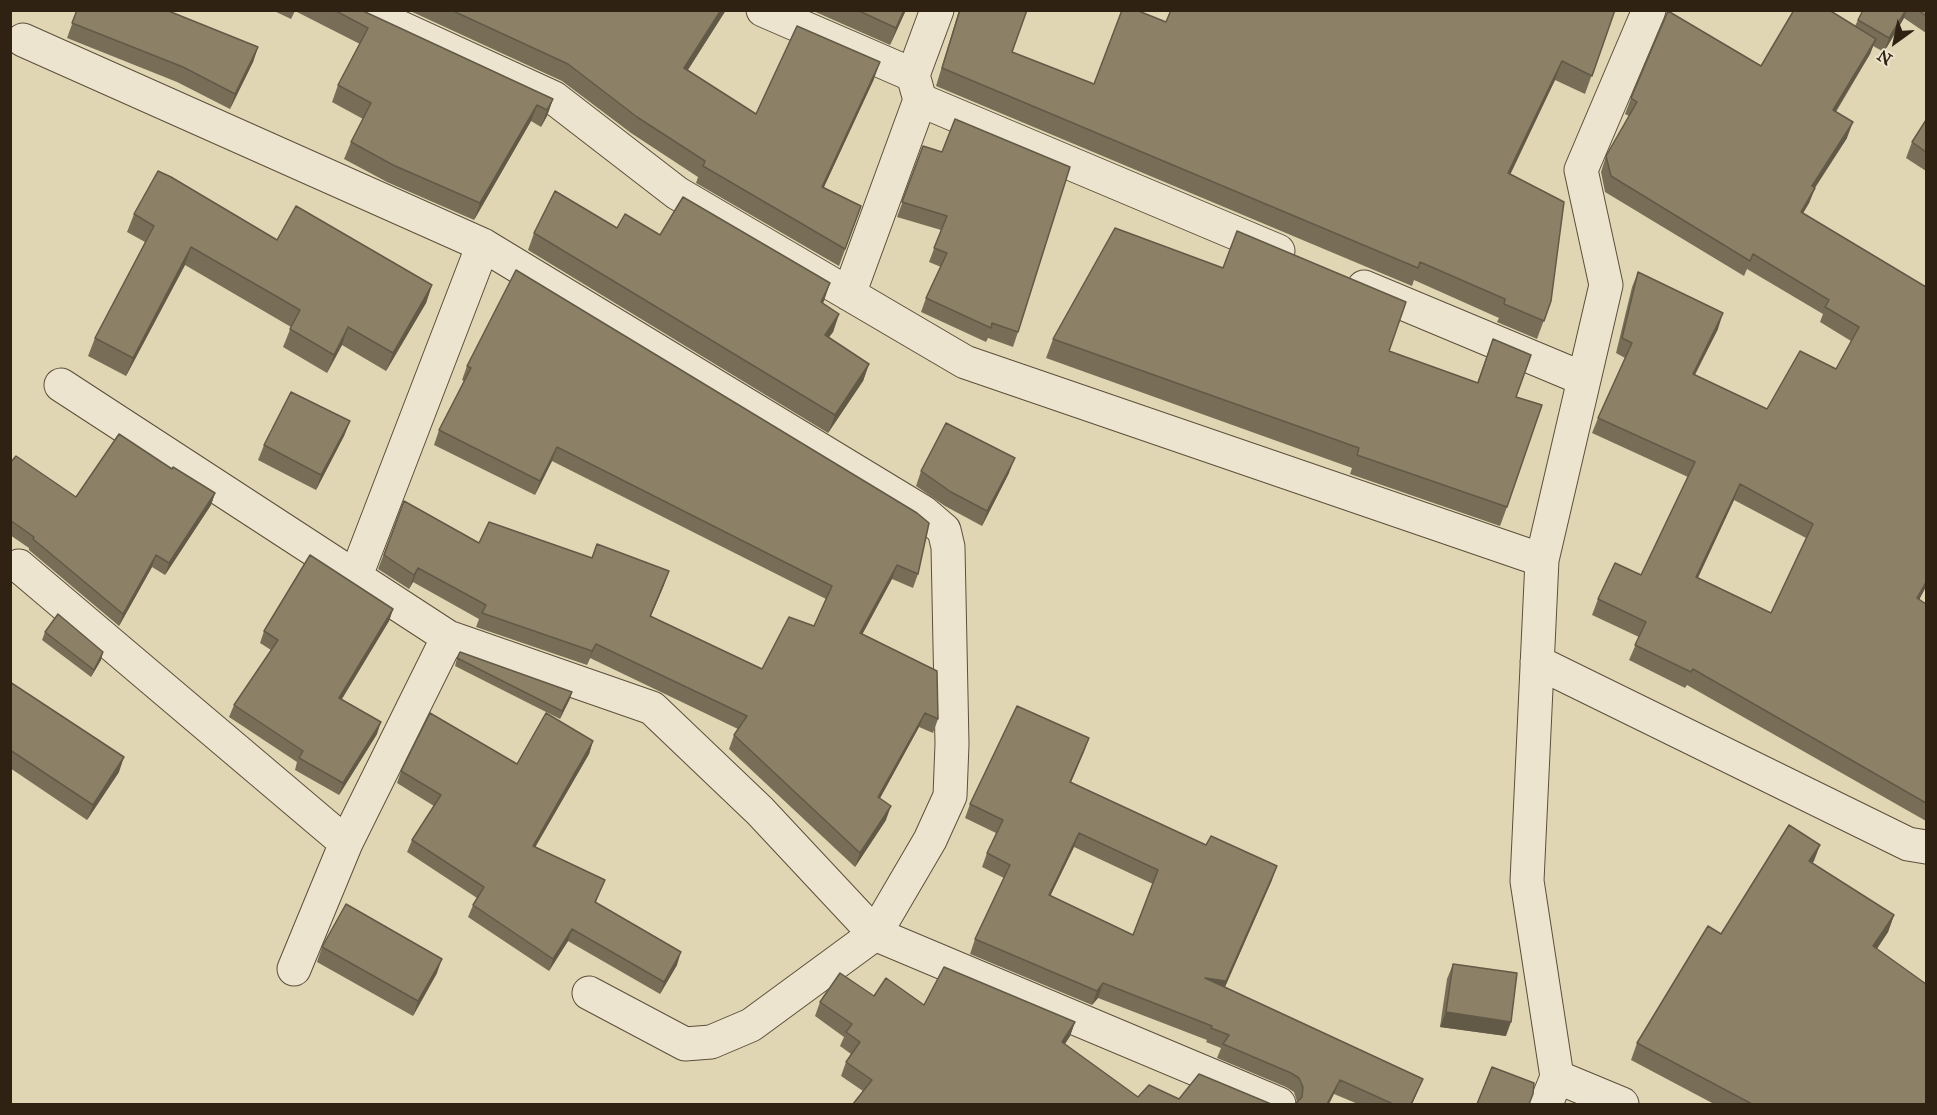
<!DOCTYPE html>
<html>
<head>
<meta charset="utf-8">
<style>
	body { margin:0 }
	#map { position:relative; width:1937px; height:1115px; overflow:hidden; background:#e1d6b3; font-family:"IM FELL Great Primer",serif }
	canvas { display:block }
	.frame { position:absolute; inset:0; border:12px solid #2f2213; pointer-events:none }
	.north { position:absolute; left:1865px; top:12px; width:60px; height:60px; -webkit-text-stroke:4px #ece4ce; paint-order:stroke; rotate:213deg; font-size:16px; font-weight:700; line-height:24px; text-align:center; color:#2f2213 }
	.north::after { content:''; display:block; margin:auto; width:21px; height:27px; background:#2f2213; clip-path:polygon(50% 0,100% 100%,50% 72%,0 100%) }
</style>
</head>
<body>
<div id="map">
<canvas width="1937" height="1115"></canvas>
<div class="frame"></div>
<div class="north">N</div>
</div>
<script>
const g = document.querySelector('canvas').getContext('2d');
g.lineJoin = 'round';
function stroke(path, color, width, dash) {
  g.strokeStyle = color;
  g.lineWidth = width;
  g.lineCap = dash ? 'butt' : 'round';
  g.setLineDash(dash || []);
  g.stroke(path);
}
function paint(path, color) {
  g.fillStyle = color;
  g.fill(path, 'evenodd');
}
const minor = new Path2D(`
	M362 10 554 98 677 193 965 362 1542 560
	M763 10 913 75
	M23 40 483 245 923 512 944 530 948 547 952 744 950 796 930 840 875 934 751 1025 711 1042 685 1044 589 993
	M920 100 1278 251
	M1364 287 1584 379
	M849 294 920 100 913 75 937 10
	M61 385 448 637 652 708 760 811 875 934 1279 1104
	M19 566 346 843
	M355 578 483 245
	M1537 662 1908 844 1926 847
	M294 969 346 843 448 637
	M1557 1077 1622 1104
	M1546 1104 1557 1077 1527 881 1542 560 1606 285 1581 170 1649 10`);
stroke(minor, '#5c4f3b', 35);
stroke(minor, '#ece4ce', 33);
paint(new Path2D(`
	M77 10 258 47 253 62 230 109 177 82 67 38Z
	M272 10H361L553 99 547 116 541 127 531 121 474 220 387 182 344 159 351 142 363 119 332 102 338 85 360 44 295 11 291 19Z
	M408 10H726L688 70 756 114 874 79 824 187 861 206 839 266 696 183 698 177 631 133 562 81Z
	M811 10H906L890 45Z
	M959 10H1027L1012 52 1094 84 1166 22 1615 10 1585 94 1555 80 1510 174 1551 301 1537 339 1497 322 1499 318 1414 280 1412 286 936 86Z
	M1863 10H1926V33L1904 18 1884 52 1873 46 1870 54 1836 112 1847 138 1815 188 1809 203 1803 213 1926 287 1920 600 1926 604V821L1687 685 1685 688 1629 660 1639 637 1592 615 1598 599 1641 575 1688 477 1592 433 1598 418 1625 358 1616 353 1632 287 1638 272 1718 329 1695 375 1767 409 1836 369 1851 341 1820 322 1823 314 1747 269 1744 276 1605 192 1601 172 1606 156 1629 116 1625 114 1631 98 1761 66 1855 26ZM1734 500 1806 538 1771 613 1698 578Z
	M1926 120V171L1906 158 1912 142Z
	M923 146 1018 332 1013 347 988 338 986 342 921 312 926 298 941 267 929 262 941 230 897 217Z
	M134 214 277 240 432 285 426 303 386 371 342 345 327 373 283 347 291 327 185 265 126 376 88 356 95 338 145 242 127 232Z
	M534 233 660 235 823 303 839 314 833 332 829 337 869 364 863 381 828 433 528 250Z
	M1053 339 1389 351 1477 383 1493 339 1516 397 1507 507 1500 526 1350 474 1352 468 1046 358Z
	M467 366 918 574 913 588 892 579 862 634 938 719 933 733 919 727 880 798 886 820 855 867 729 749 734 735 738 729 590 658 587 665 476 627 479 619 413 582 409 589 378 569 404 501 479 543 664 585 651 616 762 669 814 626 826 599 552 461 535 495 434 445 439 430 464 381 462 380Z
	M350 421 344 436 316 490 258 460 264 445Z
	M10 463 76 497 172 469 215 493 211 505 165 575 152 567 119 626 29 550V548L10 535Z
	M921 471 1009 473 982 526 945 506 916 486Z
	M393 609 389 621 342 699 377 734 339 795 295 770 297 762 229 717 234 705 271 650 260 643 264 631Z
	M45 632 103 652 101 660 91 677 42 640Z
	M457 658 572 692 560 719 455 666Z
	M10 682 119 772 87 820 10 768Z
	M1089 738 1071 782 1272 880 1225 987 1423 1079 1412 1104H1358L1334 1094 1297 1102 1294 1092 1286 1087 1217 1058 1221 1048 1206 1042 1207 1040 1098 998 1092 1005 970 954 975 939 1004 878 982 867 987 853 996 833 965 818 970 804ZM1074 847 1153 884 1133 935 1050 896Z
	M593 741 589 754 535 847 600 892 596 902 677 965 660 994 568 941 549 971 468 917 473 905 477 898 407 852 412 840 434 806 397 783 401 771 517 764Z
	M1820 845 1812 863 1894 915 1888 932 1877 949 1926 1104H1714L1631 1060 1637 1043 1721 934Z
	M322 947 437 973 413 1016 317 962Z
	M1453 964 1506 1036 1440 1027 1447 979Z
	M874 996 924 1005 1075 1022 1070 1036 1065 1044 1138 1097 1271 1104 863 1091 841 1076 846 1062 851 1054 840 1046 844 1037 815 1016 820 1002Z`), '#786e58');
paint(new Path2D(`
	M721 10H726L678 85 684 68Z
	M904 10H906L890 45 896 28Z
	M1906 10H1907L1904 18 1884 52 1889 38Z
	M1876 39 1870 54 1827 125 1833 110Z
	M258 47 253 62 230 109 235 94Z
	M1562 61 1555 80 1502 192 1508 173Z
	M880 62 874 79 816 204 822 187Z
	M553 99 547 116 541 127 547 110Z
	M537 105 531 121 474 220 480 203Z
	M1853 122 1847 138 1806 201 1812 186Z
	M1815 188 1809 203 1795 227 1801 212Z
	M191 247 185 265 126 376 133 358Z
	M830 283 824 301 815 320 821 302Z
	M432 285 426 303 386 371 393 353Z
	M1723 313 1718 329 1687 389 1693 374Z
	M839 314 833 332 818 352 825 335Z
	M348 327 342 345 327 373 334 355Z
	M869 364 863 381 828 433 835 415Z
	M350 421 344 436 316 490 321 475Z
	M557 447 552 461 535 495 540 481Z
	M1015 458 1009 473 982 526 987 511Z
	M1740 484 1734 500 1691 592 1696 577Z
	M215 493 211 505 165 575 169 563Z
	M156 555 152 567 119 626 123 614Z
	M897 565 892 579 855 648 860 633Z
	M418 568 413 582 409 589 414 575Z
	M669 571 664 585 645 630 650 616Z
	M1926 582V587L1912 613 1917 598Z
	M393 609 389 621 335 710 339 698Z
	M596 644 587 665 592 651Z
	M103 652 101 660 91 677 94 670Z
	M572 692 570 699 560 719 562 711Z
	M925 713 919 727 873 811 878 797Z
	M381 722 377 734 339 795 343 783Z
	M1089 738 1084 752 1065 796 1070 782Z
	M593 741 589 754 529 858 533 846Z
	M124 757 119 772 87 820 93 805Z
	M891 806 886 820 855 867 860 853Z
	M1079 833 1074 847 1044 909 1049 895Z
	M1820 845 1814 861 1803 878 1809 861Z
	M1277 866 1272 880 1221 996 1200 992Z
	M1894 915 1888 932 1867 963 1873 946Z
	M572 929 568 941 549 971 553 959Z
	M681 952 677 965 660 994 664 982Z
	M442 959 437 973 413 1016 418 1001Z
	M1103 983 1098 998 1092 1005 1097 991Z
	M1446 1012 1511 1022 1506 1036 1440 1027Z
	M1075 1022 1070 1036 1057 1056 1062 1042Z
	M1423 1079 1417 1093 1412 1104H1411Z
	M1340 1080 1334 1094 1329 1104H1327Z`), '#625a47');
const building = new Path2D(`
	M77 10H166L258 47 235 94 183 67 72 23Z
	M334 10H361L553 99 547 110 537 105 480 203 393 165 351 142 371 103 338 85 368 28Z
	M451 10H721L684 68 756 114 797 26 880 62 822 187 861 206 845 249 703 166 705 161 637 117 568 64Z
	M857 10H904L896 28Z
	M960 10H1027L1012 52 1094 84 1122 10H1136L1166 22 1171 10H1615L1592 76 1562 61 1508 173 1564 202 1551 301 1544 321 1504 304 1505 299 1420 262 1418 268 942 68Z
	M1794 10H1829L1876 39 1833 110 1853 122 1812 186 1815 188 1801 212 1926 287V582L1917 598 1926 604V803L1693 669 1691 672 1635 645 1646 622 1598 599 1615 563 1641 575 1695 462 1598 418 1632 343 1622 338 1638 272 1723 313 1693 374 1767 409 1800 351 1836 369 1859 327 1825 307 1829 300 1753 254 1750 261 1611 176 1606 156 1637 102 1631 98 1668 11 1761 66ZM1740 484 1813 524 1771 613 1696 577Z
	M1863 10H1906L1889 38 1858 20Z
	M1918 10H1926V16Z
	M955 119 1070 167 1018 332 992 323 991 328 926 298 947 253 934 248 947 216 902 202 923 146 942 152Z
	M1926 120V152L1912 142Z
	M158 171 171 177 277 240 296 206 432 285 393 353 348 327 334 355 290 329 300 310 191 247 133 358 95 338 154 226 134 214Z
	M555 191 617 228 625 214 660 235 683 197 830 283 821 302 839 314 825 335 869 364 835 415 534 233Z
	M1115 228 1223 268 1237 231 1406 302 1389 351 1478 383 1493 339 1531 355 1516 397 1542 405 1507 507 1357 455 1359 448 1053 339Z
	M516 270 917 513 929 523 918 574 897 565 860 633 937 671 938 719 925 713 878 797 891 806 860 853 734 735 747 716 596 644 592 651 482 613 486 605 418 568 414 575 384 555 404 501 479 543 489 522 592 558 597 544 669 571 650 616 762 669 789 617 814 626 832 586 557 447 540 481 439 430 471 368 467 366Z
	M291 392 350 421 321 475 264 445Z
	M946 423 1015 458 987 511 951 492 921 471Z
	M119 434 172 469 173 467 215 493 169 563 156 555 123 614 33 539 34 537 10 520V463L16 456 76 497Z
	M310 555 393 609 339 698 381 722 343 783 299 758 303 751 234 705 278 640 264 631Z
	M58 614 103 652 94 670 45 632Z
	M460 652 572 692 562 711 457 658Z
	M10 682 124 757 93 805 10 750Z
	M1017 706 1089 738 1070 782 1206 845 1211 836 1277 866 1226 981 1205 978 1423 1079 1411 1104H1393L1340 1080 1327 1104H1295L1302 1097 1303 1087 1299 1078 1291 1073 1223 1044 1229 1035 1211 1028 1212 1026 1103 983 1097 991 975 939 1010 865 987 853 1003 820 970 804ZM1079 833 1158 870 1133 935 1049 895Z
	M430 713 517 764 546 713 593 741 533 846 605 880 595 902 681 952 664 982 572 929 553 959 473 905 484 887 412 840 441 795 401 771Z
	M1789 825 1820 845 1809 861 1894 915 1873 946 1926 984V1104H1752L1637 1043 1708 926 1721 934Z
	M346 904 442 959 418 1001 322 947Z
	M1453 964 1517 973 1511 1022 1446 1012Z
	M944 967 1075 1022 1062 1042 1138 1097 1149 1085 1179 1099 1199 1074 1271 1104H853L872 1080 846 1062 860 1042 846 1032 852 1024 820 1002 840 973 874 996 886 978 924 1005Z
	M1492 1067 1534 1083 1533 1094 1529 1104H1477Z`);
paint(building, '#8c8066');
stroke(building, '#625a47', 1.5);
</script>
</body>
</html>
